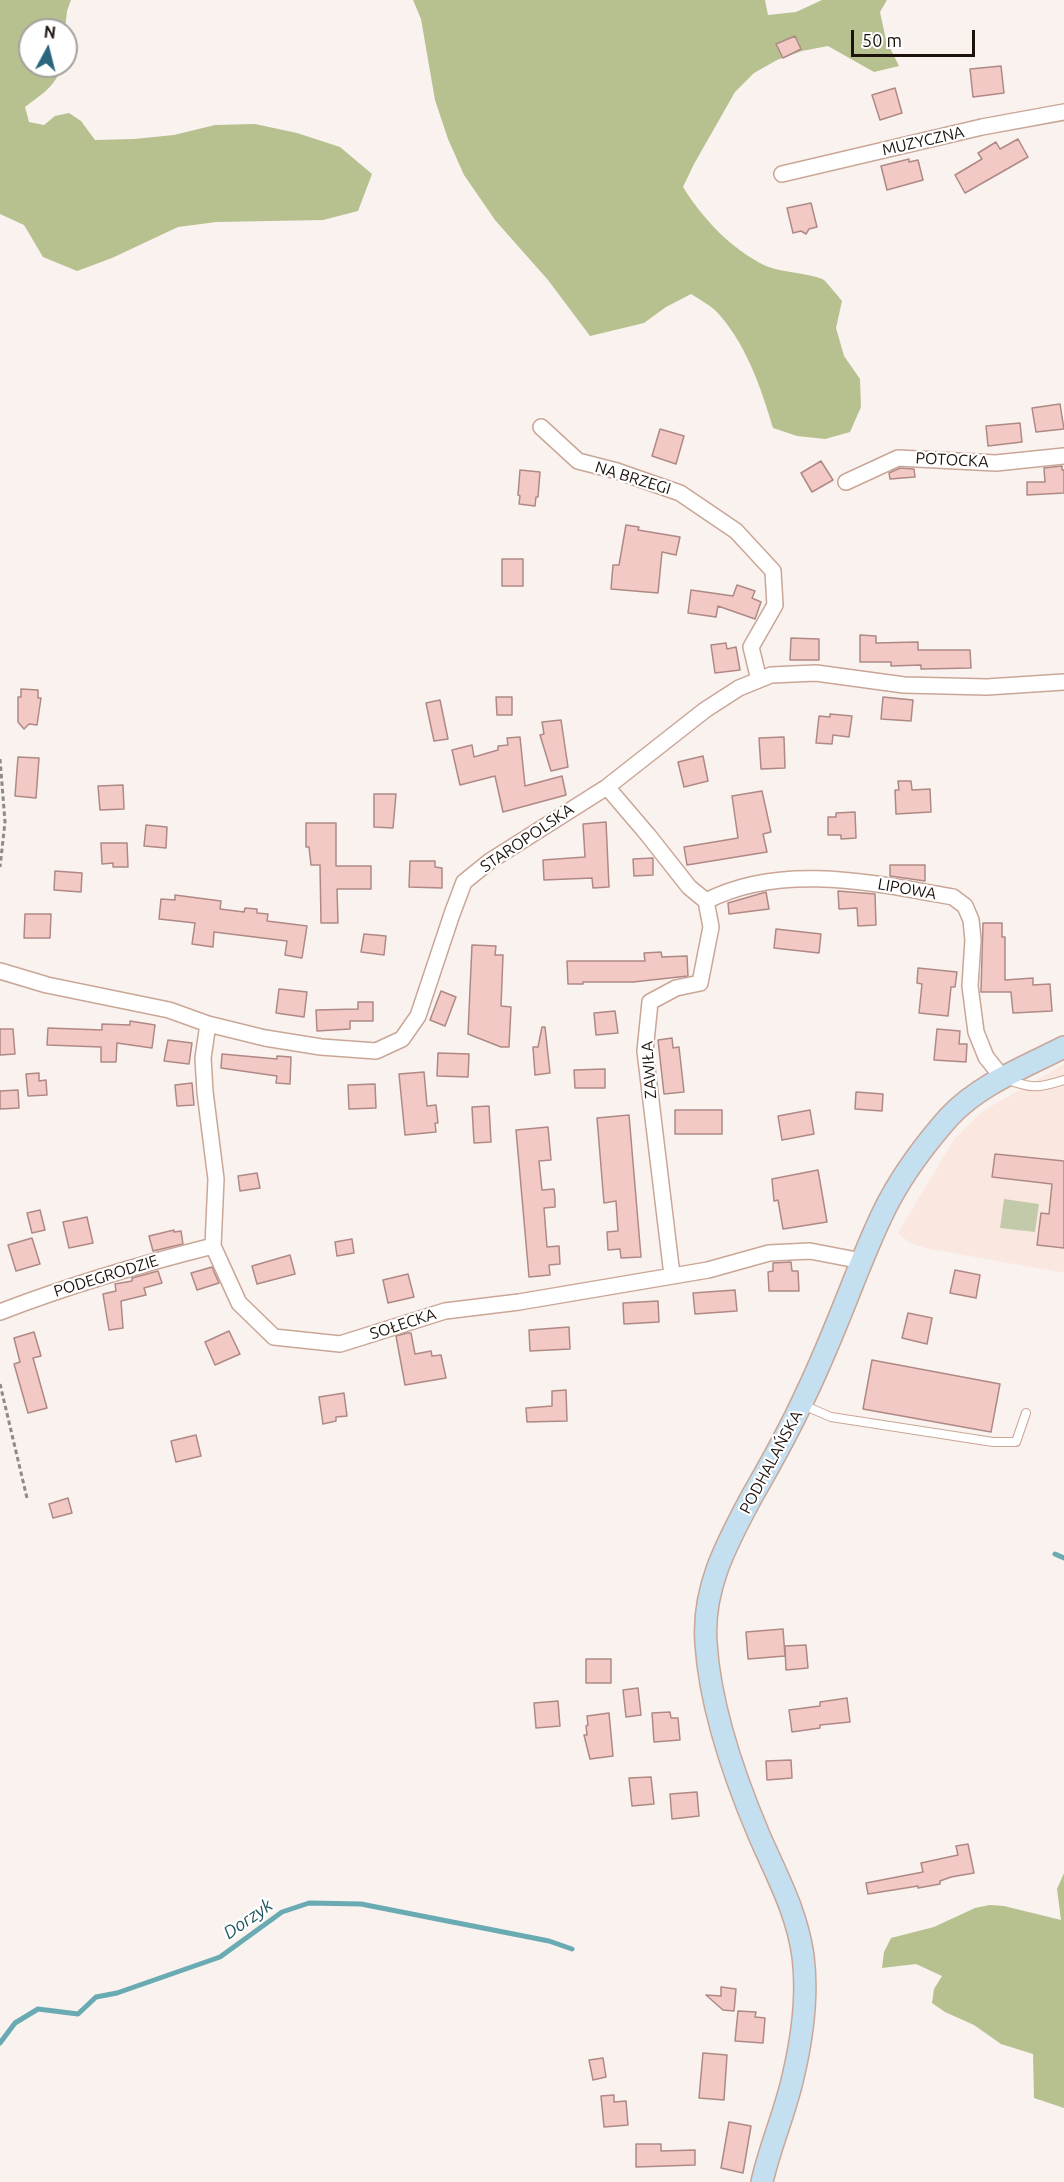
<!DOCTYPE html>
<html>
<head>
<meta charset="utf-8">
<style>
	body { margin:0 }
	#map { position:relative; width:1064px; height:2182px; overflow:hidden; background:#f9f2ee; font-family:Ubuntu,sans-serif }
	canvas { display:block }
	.north { position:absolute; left:18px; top:18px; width:60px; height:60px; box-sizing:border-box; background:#fff; border:2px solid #a5a09e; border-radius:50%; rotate:7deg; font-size:16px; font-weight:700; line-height:24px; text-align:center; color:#1e120c }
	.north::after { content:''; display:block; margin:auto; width:21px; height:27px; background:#2a667e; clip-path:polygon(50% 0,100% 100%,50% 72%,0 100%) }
	.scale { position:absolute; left:851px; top:30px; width:124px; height:27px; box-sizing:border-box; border:3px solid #1e120c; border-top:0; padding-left:8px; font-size:18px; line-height:21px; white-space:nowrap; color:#1e120c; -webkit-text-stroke:4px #fff; paint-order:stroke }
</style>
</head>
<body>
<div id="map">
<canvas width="1064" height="2182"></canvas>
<div class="north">N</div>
<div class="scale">50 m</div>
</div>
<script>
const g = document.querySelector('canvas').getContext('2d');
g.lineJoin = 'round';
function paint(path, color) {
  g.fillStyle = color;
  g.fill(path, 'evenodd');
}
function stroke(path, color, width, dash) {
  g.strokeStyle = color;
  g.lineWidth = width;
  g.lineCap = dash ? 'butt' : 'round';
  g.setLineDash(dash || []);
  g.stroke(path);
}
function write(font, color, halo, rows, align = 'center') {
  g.font = font + ' Ubuntu,sans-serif';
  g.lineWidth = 4.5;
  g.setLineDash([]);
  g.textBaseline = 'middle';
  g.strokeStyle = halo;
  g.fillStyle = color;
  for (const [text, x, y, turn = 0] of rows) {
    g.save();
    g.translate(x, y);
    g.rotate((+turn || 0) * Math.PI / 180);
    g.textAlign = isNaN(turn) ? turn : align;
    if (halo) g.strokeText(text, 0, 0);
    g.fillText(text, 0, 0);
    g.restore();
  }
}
paint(new Path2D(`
	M1064 1064V1273L925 1248 910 1243 898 1233 955 1138 983 1111Z`), '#fae8e0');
paint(new Path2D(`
	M1004 1199 1039 1204 1035 1232 1000 1228Z`), '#c3caaa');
paint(new Path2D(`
	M0 0H71L67 11 65 30H30V66H62C55 87 42 94 25 107L29 122 44 125 55 116 69 113 81 121 95 140 134 139 174 135 215 125 255 124 297 133 340 147 372 174 358 211 323 220 216 222 178 227 112 258 77 271 43 257 24 225 0 214Z
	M413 0H765L768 15 796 12 822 0H887L880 12 886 40 899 66 874 72 828 46 802 51 777 60 754 73 735 92 694 164 683 187C703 219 731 249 766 266 779 272 815 274 824 280 830 286 836 294 842 301L836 328 844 356 860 379 861 407 850 432 825 439 797 436 773 428C761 387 745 341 715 310 708 304 699 299 691 294L666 307 644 323 590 336 548 280 495 220 464 175 448 139 435 100 421 19Z
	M1064 1873V2108L1034 2098 1033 2054 1001 2044 974 2025 945 2012 932 2003 934 1989 942 1976 916 1964 882 1968 884 1952 891 1938 934 1927 975 1908 990 1905 1004 1906 1061 1920 1057 1889Z`), '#b7c08f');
stroke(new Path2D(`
	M1055 1554 1064 1558
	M0 2043 15 2023 38 2009 78 2014 96 1997 117 1993 220 1957 282 1912 309 1903 361 1904 549 1941 572 1949`), '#6aabb3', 5);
const building = new Path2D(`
	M795 36 801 49 783 58 776 44Z
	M1001 66 1004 93 973 97 970 69Z
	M895 88 902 113 880 120 872 95Z
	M1018 139 1028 157 965 193 955 175 982 159 978 153 996 142 1000 149Z
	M909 159V162L918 160 923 180 887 190 881 166Z
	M811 203 817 227 809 229 806 234 801 231 793 233 787 208Z
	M1060 404 1064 429 1036 432 1032 408Z
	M1020 423 1022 442 988 446 986 426Z
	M660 429 684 436 676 464 652 456Z
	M821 461 833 480 812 492 801 473Z
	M1062 466V470H1064V493L1027 495V482H1045L1044 468Z
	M900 468 914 469 915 477 890 479 889 473Z
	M520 470 540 472 538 497H536L535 506 519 504 520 496 518 495Z
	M626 525 639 527 638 530 680 537 676 555 662 552 658 593 611 589 613 565H619Z
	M502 559H523V586H502Z
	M737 585 755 591 752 598 761 602 755 619 718 606 716 617 688 613 691 590 733 596Z
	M860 635 876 636V643L918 642V650H970L971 668 921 669V665L891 666V662H860Z
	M791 638 819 639V660H790Z
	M726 643 727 649 736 647 740 670 715 673 711 645Z
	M21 689 38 690V698H41L37 725 29 724 24 729 18 722V697H21Z
	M496 697H512V715H497Z
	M883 697 913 700 911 721 881 719Z
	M440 700 448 739 434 741 426 703Z
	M830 714 852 716 849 737 833 735 832 744 816 743 819 716 830 717Z
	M561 720 568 767 551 771 540 735 544 734 542 722Z
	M520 737 525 786 562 776 566 795 503 812 495 776 460 785 452 750 472 745 474 757 498 750V746L508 745 507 738Z
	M784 737 785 768 761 769 759 738Z
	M703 756 708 781 684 787 678 762Z
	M18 757 39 758 36 798 15 796Z
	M898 781H911L912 790 930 789 931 812 896 814 895 790H899Z
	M123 785 124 809 100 810 98 786Z
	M762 791 771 832 763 834 767 852 687 865 684 847 738 838 732 796Z
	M374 794H396L393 828 374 827Z
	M855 812 856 838 841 839V835H828V817H836V813Z
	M606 822 609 887 593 888 592 878 544 880 543 860 585 857 583 824Z
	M306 823H336V866H371V889H337L338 923H321L320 865H311L309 847H306Z
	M146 825 167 827 166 848 144 846Z
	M101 843H127L128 867H113V863L102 864Z
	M653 858V875L634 876 633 859Z
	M410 861H435V867L442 868V888L409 887Z
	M890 865H925V881L890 876Z
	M55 871 82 873 81 892 54 890Z
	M838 891 875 894 876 925 858 926 857 908 839 909Z
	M766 892 769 909 729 914 728 903Z
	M175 895 221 901 220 909 244 912 245 908 257 909V913L268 914 267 921 307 926 302 958 285 955 287 941 214 932 213 947 192 944 195 923 159 919 161 899 175 900Z
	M25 914H51L50 938H24Z
	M983 923H1002V937H1005V980L1033 978V985L1050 984 1052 1011 1013 1013 1011 992H981Z
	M776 929 821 934 819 953 774 948Z
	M364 934 386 936 384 955 361 952Z
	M472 945 496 946 495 955H503L501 1006 511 1007 509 1047H501L468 1034Z
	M661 952 662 957 687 956 688 976 633 982H583V984H568L567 961H645L644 953Z
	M918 968 957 972 955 987H951L948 1016 919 1013 922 984 917 983Z
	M279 989 307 992 304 1017 276 1013Z
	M441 991 456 997 445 1026 430 1020Z
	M358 1002H373V1021H350V1029L317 1031 316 1010 358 1009Z
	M615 1011 618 1033 596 1035 594 1013Z
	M130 1021 155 1025 152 1048 117 1043 116 1062H101V1047L47 1045 48 1028 102 1030V1024L130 1025Z
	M542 1027H545L550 1073 535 1075 533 1047H538Z
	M0 1029H13L15 1054 0 1055Z
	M937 1029 960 1031 959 1044H967L966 1062 934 1060Z
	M672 1038 673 1048 679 1047 684 1092 664 1094 658 1040Z
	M168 1040 192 1043 189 1064 164 1061Z
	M438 1053 469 1054 468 1077 437 1076Z
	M222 1054 277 1059V1056L291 1057 290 1084 276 1083 277 1076 221 1068Z
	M605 1069V1088H575L574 1070Z
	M424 1072 427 1106 436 1105 438 1123H435L436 1132 405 1135 399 1074Z
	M39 1073V1081L46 1080 47 1095 28 1096 26 1074Z
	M192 1083 194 1105 177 1106 175 1085Z
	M375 1084 376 1108 349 1109 348 1085Z
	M18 1090 19 1108 0 1109V1091Z
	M856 1092 883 1094 882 1111 855 1109Z
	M489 1106 491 1142 474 1143 472 1107Z
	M675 1110H722V1134H675Z
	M810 1110 814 1134 782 1140 778 1116Z
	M629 1115 641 1257 621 1258 620 1249 608 1250 607 1232 618 1231 616 1201 604 1203 597 1118Z
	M548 1127 551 1160 539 1161 542 1190 554 1189 555 1198V1207L544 1208 547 1247 559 1246 560 1264 549 1265 550 1275 529 1277 516 1130Z
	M995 1154 1064 1161V1248L1037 1245 1041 1213 1049 1214 1052 1184 992 1177Z
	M818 1170 827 1222 783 1229 778 1200 774 1201 772 1179Z
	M257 1173 260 1188 240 1191 238 1176Z
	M40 1210 45 1230 32 1233 27 1213Z
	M87 1217 93 1243 69 1248 63 1222Z
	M174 1230V1232L181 1231 183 1244 153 1251 149 1236Z
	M32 1238 40 1264 16 1271 8 1245Z
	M352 1239 354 1253 337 1256 335 1242Z
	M290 1255 295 1274 257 1284 252 1266Z
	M791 1262 792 1271H798L799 1291H769L768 1272 773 1271V1263Z
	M212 1267 219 1283 197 1290 191 1273Z
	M955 1270 980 1275 976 1298 950 1293Z
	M158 1271 162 1283 144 1288 146 1295 121 1301 123 1328 109 1330 103 1294 116 1291 115 1284 132 1281V1278Z
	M408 1274 414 1297 388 1303 383 1280Z
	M735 1290 737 1311 695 1314 693 1293Z
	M658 1301 659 1322 624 1324 623 1303Z
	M908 1313 932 1318 927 1344 902 1338Z
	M569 1327 570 1349 530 1351 529 1330Z
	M229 1331 240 1354 215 1365 205 1342Z
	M34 1332 41 1356 33 1358 47 1408 28 1413 14 1364 20 1362 14 1338Z
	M407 1333H411L415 1354 431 1351 432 1356 441 1355 446 1378 405 1385 396 1336Z
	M872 1360 1000 1384 991 1432 863 1409Z
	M566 1390 567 1421 527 1422 526 1408 552 1406V1391Z
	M344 1393 347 1416 336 1417V1421L323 1424 319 1397Z
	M196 1435 201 1456 176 1462 171 1441Z
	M68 1498 72 1513 53 1518 49 1504Z
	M783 1629 785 1656 748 1659 746 1632Z
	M806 1645 808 1668 786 1670 785 1646Z
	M586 1659H611V1683H586Z
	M638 1688 641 1715 626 1717 623 1690Z
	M847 1698 850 1722 820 1725V1728L792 1732 789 1710 820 1706V1702Z
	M558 1701 560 1726 536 1728 534 1703Z
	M670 1712 671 1718H678L680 1740 654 1742 652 1713Z
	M609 1713 613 1756 590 1759 584 1735H587L586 1726 588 1725 587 1716Z
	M791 1760 792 1778 767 1780 766 1761Z
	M651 1777 654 1804 632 1806 629 1778Z
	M697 1792 699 1816 672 1819 670 1794Z
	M968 1844 974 1873 951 1877 940 1881V1884L918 1888V1886L868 1894 866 1883 923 1872 921 1863 958 1855 956 1846Z
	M721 1987 736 1989 734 2011 723 2010 706 1995 721 1996Z
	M738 2011 756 2012 755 2017 765 2018 763 2043 735 2041Z
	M703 2053 727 2055 724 2100 699 2098Z
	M603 2058 606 2077 593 2080 589 2060Z
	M614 2095V2102L626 2101 628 2125 604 2127 601 2096Z
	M729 2122 751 2126 743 2173 721 2168Z
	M636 2144H661V2151L695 2150V2165L636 2167Z`);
paint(building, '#f2c9c5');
stroke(building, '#af8985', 1.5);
const lane = new Path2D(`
	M1006 1079C1031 1089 1039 1088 1064 1080
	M803 1405 831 1417 993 1442H1016L1026 1413`);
const street = new Path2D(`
	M782 174 982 127 1064 112
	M541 427 578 461 617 471 680 493 736 531 773 571 775 605 751 647 759 680
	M846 482 898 458 996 463 1064 456
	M607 787 648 835 689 887 706 901
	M706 901C782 862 873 883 953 897L965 906 971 920 973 940 970 986 976 1032 986 1057 1002 1077
	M0 971 47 985 169 1010 208 1024 265 1038 321 1047 376 1051 402 1039 418 1016 452 914 464 882 490 861 607 787 705 710 739 688 771 675 816 673 904 685 987 687 1064 682
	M208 1024 203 1058 205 1092 216 1179 213 1246 239 1303 274 1337 340 1344 445 1311 519 1302 708 1270 769 1253 810 1251 862 1261
	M672 1275 645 1051 650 1002 676 988 700 983 711 927 706 901
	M0 1312C70 1285 141 1264 213 1246`);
const secondary = new Path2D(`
	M762 2182C770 2146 785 2113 793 2077 802 2039 808 1995 803 1956 797 1912 776 1874 759 1835 734 1776 710 1707 706 1643 702 1589 726 1545 751 1498 770 1465 789 1431 805 1396 823 1359 838 1321 853 1283 864 1256 875 1227 889 1201 905 1171 927 1142 949 1117 980 1084 1025 1067 1064 1047`);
stroke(lane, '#caa697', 10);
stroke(street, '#caa697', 18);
stroke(secondary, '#caa697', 24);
stroke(new Path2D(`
	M0 759 5 822 0 867
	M0 1384 27 1498`), '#928984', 3, [4.5, 3]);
stroke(lane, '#fff', 8);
stroke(street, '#fff', 15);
stroke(secondary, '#c3dff0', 21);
write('16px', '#1e120c', '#fff', [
	["MUZYCZNA",923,141,-13],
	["POTOCKA",952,460,3],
	["NA BRZEGI",633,478,17],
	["STAROPOLSKA",527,838,-34],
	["LIPOWA",907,889,10],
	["ZAWIŁA",649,1070,-94],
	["PODEGRODZIE",106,1276,-17],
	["SOŁECKA",403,1324,-18],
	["PODHALAŃSKA",771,1462,-62]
]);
write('italic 18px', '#1d565c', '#fff', [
	["Dorzyk",248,1919,-35]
]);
</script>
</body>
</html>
